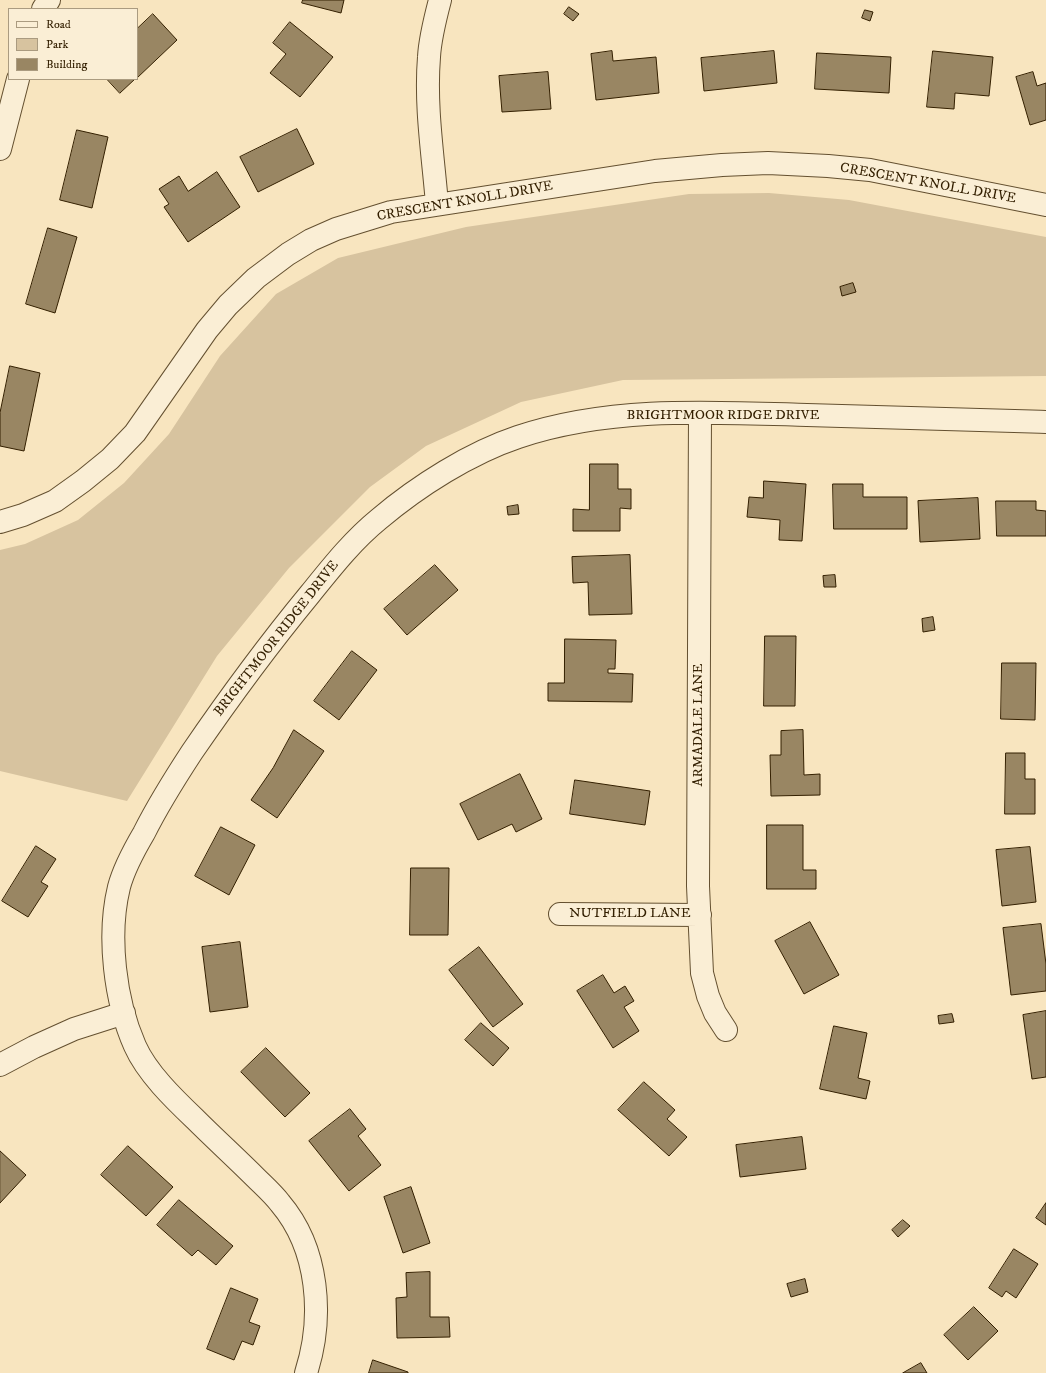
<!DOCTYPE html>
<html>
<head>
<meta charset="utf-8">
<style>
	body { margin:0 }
	#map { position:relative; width:1046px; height:1373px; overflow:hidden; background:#f8e5bf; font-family:"IM FELL DW Pica",serif }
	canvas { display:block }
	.legend { position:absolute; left:8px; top:8px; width:130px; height:72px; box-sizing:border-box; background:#faeed5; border:1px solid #aa9b80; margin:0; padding:5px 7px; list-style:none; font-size:12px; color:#331f00 }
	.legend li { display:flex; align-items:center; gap:8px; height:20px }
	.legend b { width:20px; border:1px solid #aa9b80 }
</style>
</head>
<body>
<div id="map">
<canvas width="1046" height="1373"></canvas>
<ul class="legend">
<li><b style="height:5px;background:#faeed5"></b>Road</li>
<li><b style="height:11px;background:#d7c39f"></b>Park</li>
<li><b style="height:11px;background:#998663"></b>Building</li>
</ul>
</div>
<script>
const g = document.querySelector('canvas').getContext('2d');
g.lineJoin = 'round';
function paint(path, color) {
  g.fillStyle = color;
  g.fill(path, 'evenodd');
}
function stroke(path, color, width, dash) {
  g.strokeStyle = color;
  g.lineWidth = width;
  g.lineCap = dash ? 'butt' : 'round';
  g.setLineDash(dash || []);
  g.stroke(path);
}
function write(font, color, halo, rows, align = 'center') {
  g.font = font + ' "IM FELL DW Pica",serif';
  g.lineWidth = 3;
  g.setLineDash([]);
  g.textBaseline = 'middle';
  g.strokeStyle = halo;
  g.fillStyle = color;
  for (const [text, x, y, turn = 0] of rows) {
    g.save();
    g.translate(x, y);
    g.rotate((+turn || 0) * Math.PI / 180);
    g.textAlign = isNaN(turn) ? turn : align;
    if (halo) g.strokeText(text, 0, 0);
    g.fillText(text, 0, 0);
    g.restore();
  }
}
paint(new Path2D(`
	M769 193 849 200 1046 237V376L623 380 521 402 426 446 370 487 289 568 217 656 127 801 0 771V550L25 544 78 520 124 483 169 434 220 356 276 294 338 258 466 227 689 194Z`), '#d7c39f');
const building = new Path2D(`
	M303 0H344L341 13 302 3Z
	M569 7 579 14 573 21 564 14Z
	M865 10 873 12 870 21 862 18Z
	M153 14 177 40 137 78V29Z
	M290 22 333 57 300 97 270 73 286 54 273 43Z
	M612 51 613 61 656 57 659 93 596 100 591 54Z
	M774 51 777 83 704 91 701 58Z
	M933 51 993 57 989 96 955 93 954 109 927 107Z
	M817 53 891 57 889 93 815 89Z
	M548 72 551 109 502 112 499 76Z
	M1033 72 1037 86 1046 83V120L1030 125 1016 77Z
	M107 79H135L120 93Z
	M297 129 314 164 258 192 240 157Z
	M77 130 108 137 92 208 60 200Z
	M217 172 240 207 188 242 164 207 169 204 159 189 179 176 188 191Z
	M48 228 77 237 55 313 26 304Z
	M853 283 856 292 842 296 840 287Z
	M10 366 40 373 24 451 0 446V413Z
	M590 464H618V489H631V509L620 508V531H573V509L589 510Z
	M764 481 806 484 802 541 779 540 780 520 747 517 749 497 763 498Z
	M833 484H863V497H907V529H834Z
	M978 498 980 539 920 542 918 501Z
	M996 501H1036V510L1046 511V536H997Z
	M518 505 519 514 508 515 507 507Z
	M630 555 632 614 589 615 588 582 573 583 572 557Z
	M435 565 458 590 407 635 384 609Z
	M835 575 836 587H824L823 576Z
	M933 617 935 630 923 632 922 619Z
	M765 636H796L795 706H764Z
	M565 639 616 640 615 669H608V673L633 674 632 702 548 701V683H564Z
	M352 651 377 670 339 720 314 701Z
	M1002 663H1036L1035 720 1001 719Z
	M294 730 324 751 277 818 251 800 273 768Z
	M803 730 804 775 820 774V795L771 796 770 755H781V731Z
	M1006 753H1025V779H1035V814H1005Z
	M520 774 542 819 516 832 512 824 478 840 460 804Z
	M575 780 650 791 645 825 570 814Z
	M767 825H803V870H816V889H767Z
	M221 827 255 845 229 895 195 876Z
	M36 846 56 859 41 882 48 886 28 917 2 901Z
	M1030 847 1036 902 1002 906 996 850Z
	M411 868H449L448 935H410Z
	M810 922 839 975 804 994 775 941Z
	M1041 924 1046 964V991L1011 995 1003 928Z
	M240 942 248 1007 210 1012 202 947Z
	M479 947 523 1004 493 1027 449 970Z
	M603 975 614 993 625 986 634 1001 624 1007 639 1031 613 1048 577 991Z
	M1046 1011V1077L1032 1079 1023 1015Z
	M952 1014 954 1022 939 1024 938 1016Z
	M481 1023 509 1048 493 1066 465 1040Z
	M834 1026 867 1033 858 1078 870 1081 866 1099 820 1089Z
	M266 1048 310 1093 285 1117 241 1072Z
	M644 1082 675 1110 667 1119 687 1137 669 1156 618 1110Z
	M350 1109 366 1129 358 1136 381 1165 349 1191 309 1141Z
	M802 1137 806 1169 740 1177 736 1145Z
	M128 1146 173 1187 146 1216 101 1175Z
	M0 1151 26 1175 0 1203Z
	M411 1187 430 1243 403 1253 384 1197Z
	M179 1200 233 1246 216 1265 198 1250 192 1256 157 1225Z
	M1046 1203V1225L1036 1218Z
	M903 1220 910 1226 898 1237 892 1230Z
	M1014 1249 1038 1264 1016 1298 1006 1291 1002 1297 989 1288Z
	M430 1272V1317H449L450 1337 397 1338 396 1298 407 1297 406 1273Z
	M805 1279 808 1292 791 1297 787 1284Z
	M231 1288 258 1299 249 1322 260 1326 253 1345 242 1341 234 1360 207 1349Z
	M974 1307 998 1331 968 1360 944 1335Z
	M373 1360 408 1372V1373H369Z
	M921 1363 927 1373H903Z`);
paint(building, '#998663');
stroke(building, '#331f00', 1);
const minor = new Path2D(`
	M43 9 49 0
	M0 149 18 79
	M437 204C433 155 425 106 429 57 430 38 435 19 440 0
	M700 413 698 886 702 973 708 996 715 1013 726 1030
	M0 522 23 515 55 501 83 481 110 459 135 433 207 330 228 305 256 278 288 254 311 240 336 229 391 212 655 171 722 165 768 163 828 166 870 170 1046 205
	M560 914 700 915
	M0 1065 34 1047 74 1029 124 1013
	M306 1373C324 1317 319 1249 280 1203 273 1194 264 1186 256 1178 236 1158 215 1139 195 1119 174 1099 147 1073 135 1046 115 1001 107 936 119 887 124 868 134 850 144 833 158 805 175 778 192 752 229 698 268 645 310 594 331 568 352 541 379 519 418 486 470 453 518 437 610 406 711 412 807 415 886 417 966 420 1046 422`);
stroke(minor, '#645030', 24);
stroke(minor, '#faeed5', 22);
write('14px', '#331f00', '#faeed5', [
	["CRESCENT KNOLL DRIVE",928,184,10],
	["CRESCENT KNOLL DRIVE",465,202,-10],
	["BRIGHTMOOR RIDGE DRIVE",723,416],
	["BRIGHTMOOR RIDGE DRIVE",277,639,-52],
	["ARMADALE LANE",699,725,-90],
	["NUTFIELD LANE",630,914]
]);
</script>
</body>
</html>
